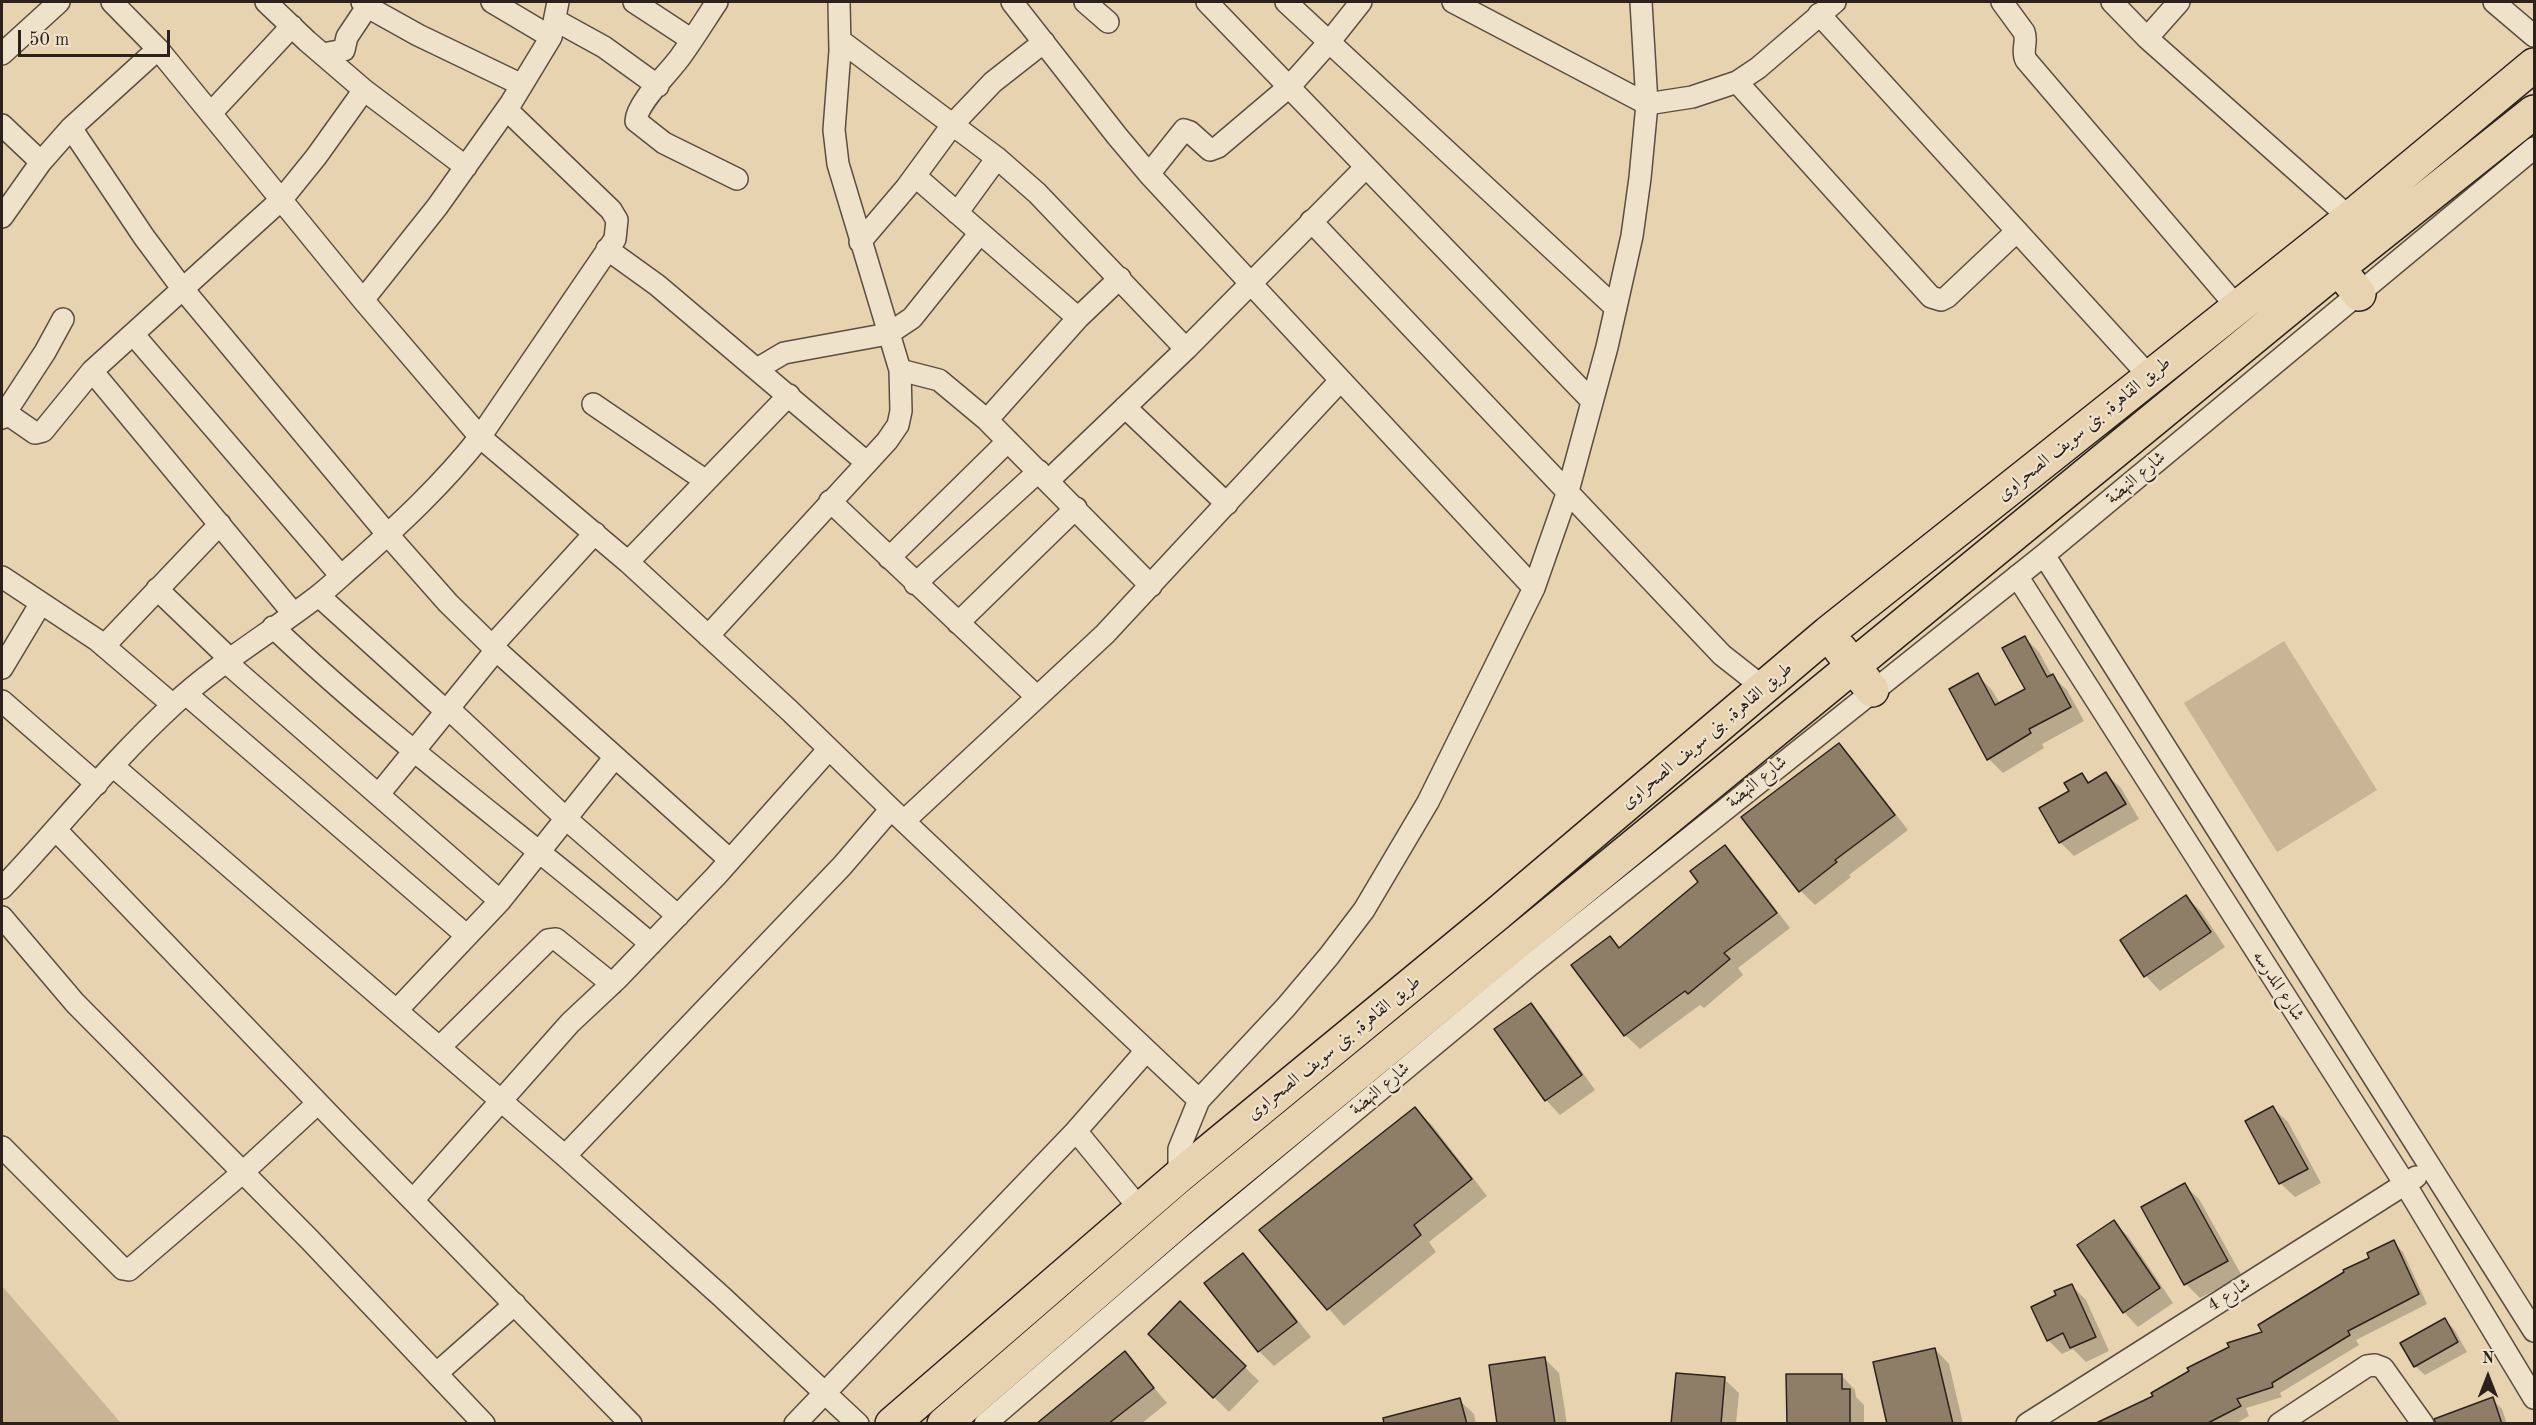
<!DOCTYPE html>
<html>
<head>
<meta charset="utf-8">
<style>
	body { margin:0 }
	#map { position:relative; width:2536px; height:1425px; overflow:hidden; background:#e7d3af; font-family:"Old Standard TT",serif }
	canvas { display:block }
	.frame { position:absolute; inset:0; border:3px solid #2d211c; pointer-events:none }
	.north { position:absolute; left:2458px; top:1347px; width:60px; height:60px; -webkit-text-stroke:4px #efe2cb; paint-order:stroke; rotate:0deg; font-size:16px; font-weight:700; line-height:24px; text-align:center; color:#2d211c }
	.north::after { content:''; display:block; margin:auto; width:21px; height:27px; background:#2d211c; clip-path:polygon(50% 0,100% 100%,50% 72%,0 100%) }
	.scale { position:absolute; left:18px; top:30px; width:152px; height:27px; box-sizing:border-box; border:3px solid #2d211c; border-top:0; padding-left:8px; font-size:18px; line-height:21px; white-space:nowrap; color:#2d211c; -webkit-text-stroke:4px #efe2cb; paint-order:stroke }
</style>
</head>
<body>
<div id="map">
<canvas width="2536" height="1425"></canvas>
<div class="frame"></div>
<div class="north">N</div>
<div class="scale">50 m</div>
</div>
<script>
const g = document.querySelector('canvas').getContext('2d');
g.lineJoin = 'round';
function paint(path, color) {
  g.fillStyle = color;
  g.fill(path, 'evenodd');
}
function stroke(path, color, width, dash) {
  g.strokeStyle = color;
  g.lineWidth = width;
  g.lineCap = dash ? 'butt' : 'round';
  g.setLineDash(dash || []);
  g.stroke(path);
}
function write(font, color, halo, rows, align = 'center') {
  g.font = font + ' "Old Standard TT",Amiri,serif';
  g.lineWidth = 4.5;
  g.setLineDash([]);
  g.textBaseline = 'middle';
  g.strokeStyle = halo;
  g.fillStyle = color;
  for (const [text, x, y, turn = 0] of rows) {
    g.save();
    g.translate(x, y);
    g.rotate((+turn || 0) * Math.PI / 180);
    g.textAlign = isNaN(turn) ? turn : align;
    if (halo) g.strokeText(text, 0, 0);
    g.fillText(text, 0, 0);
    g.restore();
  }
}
paint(new Path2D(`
	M2284 641 2377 790 2277 852 2184 703Z
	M2 1286 121 1423H2Z`), '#c7b596');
paint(new Path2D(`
	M2025 638 2039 652 2052 676 2067 690 2084 721 2042 744 2044 748 2003 773 1989 759 1977 675 1992 690 2000 704 2027 690Z
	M1839 744 1853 759 1908 830 1849 875 1851 877 1815 905 1801 891 1743 818Z
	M2082 774 2090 783 2106 774 2121 788 2139 819 2074 856 2060 842 2071 791Z
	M1725 847 1739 861 1790 928 1738 968 1743 975 1704 1008 1700 1005 1640 1049 1625 1035 1573 965 1610 938 1620 949 1700 882Z
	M2186 897 2201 911 2225 947 2160 991 2146 976 2122 941Z
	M1531 1005 1545 1020 1595 1090 1560 1115 1546 1100Z
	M2273 1108 2288 1122 2321 1183 2295 1197 2280 1183Z
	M1415 1109 1432 1125 1487 1196 1429 1242 1436 1252 1344 1326 1261 1231Z
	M2184 1185 2199 1199 2242 1276 2200 1298 2186 1284Z
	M2113 1222 2128 1236 2173 1303 2138 1327 2124 1312Z
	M2393 1242 2403 1252 2427 1304 2356 1340 2359 1345 2280 1393 2282 1397 2246 1408 2249 1416 2235 1424H2103L2264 1333Z
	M1243 1255 1257 1269 1311 1337 1274 1366 1259 1351 1206 1283Z
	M2071 1285 2086 1300 2109 1351 2086 1362 2073 1349 2062 1354 2048 1340 2059 1296Z
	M1180 1303 1259 1381 1229 1412 1150 1334Z
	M2445 1320 2454 1329 2467 1352 2425 1375 2415 1366Z
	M1935 1349 1949 1364 1963 1424H1889Z
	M1125 1353 1167 1403 1141 1424H1040Z
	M1545 1359 1559 1373 1567 1424H1499Z
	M1841 1375 1855 1390 1856 1397 1864 1405V1424H1789Z
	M1724 1379 1739 1393 1736 1424H1673Z
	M2492 1399 2502 1409 2507 1424H2450Z
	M1459 1400 1474 1414 1476 1424H1411Z`), '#0003');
const building = new Path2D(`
	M2025 636 2047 677 2053 674 2071 707 2029 729 2031 733 1987 760 1949 689 1978 673 1995 705 2025 689 2002 648Z
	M1839 743 1895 815 1835 860 1837 862 1799 892 1741 817Z
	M2106 772 2126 804 2059 843 2039 808 2069 791 2064 783 2082 773 2088 783Z
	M1725 845 1777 913 1724 953 1730 959 1688 994 1685 991 1624 1036 1571 965 1610 936 1619 948 1698 882 1690 871Z
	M2186 895 2211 932 2144 977 2120 940Z
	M1531 1003 1582 1075 1545 1101 1494 1029Z
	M2273 1106 2308 1169 2279 1184 2245 1121Z
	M1415 1107 1472 1179 1414 1225 1421 1235 1327 1310 1259 1230Z
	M2185 1183 2228 1261 2184 1285 2141 1207Z
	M2114 1220 2160 1288 2123 1313 2077 1245Z
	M2394 1240 2419 1294 2348 1331 2350 1335 2272 1383 2273 1387 2237 1399 2241 1406 2206 1424H2094L2153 1396 2151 1393 2189 1371 2187 1368 2229 1347 2227 1343 2262 1332 2258 1325 2344 1272 2343 1270 2369 1258 2367 1253Z
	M1243 1253 1297 1322 1258 1352 1204 1283Z
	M2072 1284 2096 1337 2070 1348 2063 1333 2047 1341 2031 1307 2056 1295 2054 1291Z
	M1180 1301 1246 1366 1213 1398 1148 1334Z
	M2445 1318 2458 1342 2414 1367 2400 1343Z
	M1935 1348 1953 1424H1887L1873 1362Z
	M1125 1351 1154 1388 1108 1424H1036Z
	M1545 1357 1555 1424H1497L1489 1365Z
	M1676 1373 1725 1377 1721 1424H1671Z
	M1786 1374H1842V1389H1850V1424H1787Z
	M2493 1397 2502 1424H2436L2434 1419Z
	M1460 1398 1467 1424H1384L1383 1418Z`);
paint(building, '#8e7e68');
stroke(building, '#2d211c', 1.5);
const street = new Path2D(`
	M112 2 158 49 363 300 480 437 628 562 790 711 891 809 1199 1100
	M266 2 307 41 364 90 466 167
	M362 2 366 6 418 35 522 85
	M492 2 551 37
	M634 2 692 40
	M717 2C705 20 694 38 681 56 670 72 637 102 636 121L664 143 737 179
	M1012 2 1117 136 1149 174 1534 588
	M1085 2 1108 22
	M1207 2 1591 400
	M1286 2 1616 308
	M1453 2 1647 104 1692 97 1737 82 1758 68 1835 2
	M2002 2 2024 32C2028 42 2021 50 2026 60L2237 307
	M2112 2 2147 38 2350 218
	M2494 2 2534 36
	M1819 14 2150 377
	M555 20 604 47 658 86
	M2147 38 2179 2
	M841 41 997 158 1037 193 1186 349
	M2 54 59 2
	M323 54 344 50 347 37 367 7
	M1737 82 1931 297 1941 300 1947 297 2017 231
	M211 113 292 26
	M2 125 41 162
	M71 128 144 237 182 288 388 535 448 603 496 650 730 860
	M1149 174 1184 130 1190 132 1210 150 1218 147 1290 86 1330 41 1361 2
	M915 176 1078 318
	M957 213 997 158
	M2 217 41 162 71 128 158 49
	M1311 221 1722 655 1764 688
	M860 242 906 188 953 124 993 82 1044 42
	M607 249 657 285 866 462
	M363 300 437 207 511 103 551 37 558 2
	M133 334 341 576
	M757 369 784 353 888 334 912 318 980 233
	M900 370 939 380 987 420 1151 586
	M92 371 293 613
	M593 404 706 481
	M1125 407 1227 504
	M6 413 35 433 43 431 92 371 282 199 316 157 364 90
	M2 418 45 352 63 319
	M987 420 1078 318 1120 278
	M1049 480 1186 349 1365 168
	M830 501 1036 696
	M2044 555 2534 1331
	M889 558 1008 441
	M628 562 789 395
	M2017 576 2405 1184 2534 1398
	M2 577 97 640 173 705
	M915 584 1039 471
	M157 589 230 659
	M319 596 447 712
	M958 623 1076 508
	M273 627C392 741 526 837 651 944
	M708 636 887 441 898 425 901 411 900 370 838 164 834 130 840 51 839 2
	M104 646 220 524
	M492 646 595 533
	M226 662 500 901
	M2 668 41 603
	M186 694 466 935
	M2 701 97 784
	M449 709 572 824 678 916
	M113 766 565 1156 721 1296 858 1424
	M379 794 496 650
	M904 821 1105 634 1340 381
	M57 831 345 1131 631 1424
	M2 888C59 828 111 762 173 705 217 664 270 633 318 596 331 586 343 574 356 563 400 524 443 484 480 437L615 239 617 220 611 210 507 110
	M2 917 75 1003 310 1240 484 1424
	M397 1010 500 901 615 757
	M440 1047 548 940 556 939 612 984
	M2 1147 123 1269 129 1270 242 1173 318 1103
	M565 1156 842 866 891 809
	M1179 1176V1149L1199 1100 1286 1007 1329 956 1364 910 1428 802 1534 588 1568 491 1607 347 1632 236 1640 178 1647 104 1641 2
	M413 1200 570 1023 618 978 716 876 829 749
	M1140 1209 1076 1131 1146 1051
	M437 1373 515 1304
	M795 1424 1076 1131
	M985 1424 1192 1246 1529 966 2044 555 2534 148
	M2027 1424 2416 1177
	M2279 1424 2367 1366 2375 1365 2383 1368 2423 1424`);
const primary = new Path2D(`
	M2338 268 2359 294
	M1840 649 1872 690
	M892 1424 1179 1176 1497 914 1828 633 2350 218 2534 65
	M944 1424 1198 1204 2338 268 2534 112`);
stroke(street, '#5c4e41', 24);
stroke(primary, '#2d211c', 36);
stroke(street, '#efe2cb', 21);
stroke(primary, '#e7d3af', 33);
write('18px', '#2d211c', '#efe2cb', [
	["طريق القاهرة, بنى سويف الصحراوى",2084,429,-39],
	["شارع النهضة",2136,478,-40],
	["طريق القاهرة, بنى سويف الصحراوى",1707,736,-40],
	["شارع النهضة",1757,782,-39],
	["شارع المدرسه",2278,986,57],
	["طريق القاهرة, بنى سويف الصحراوى",1334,1048,-39],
	["شارع النهضة",1380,1089,-40],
	["شارع 4",2229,1295,-32]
]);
</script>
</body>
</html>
